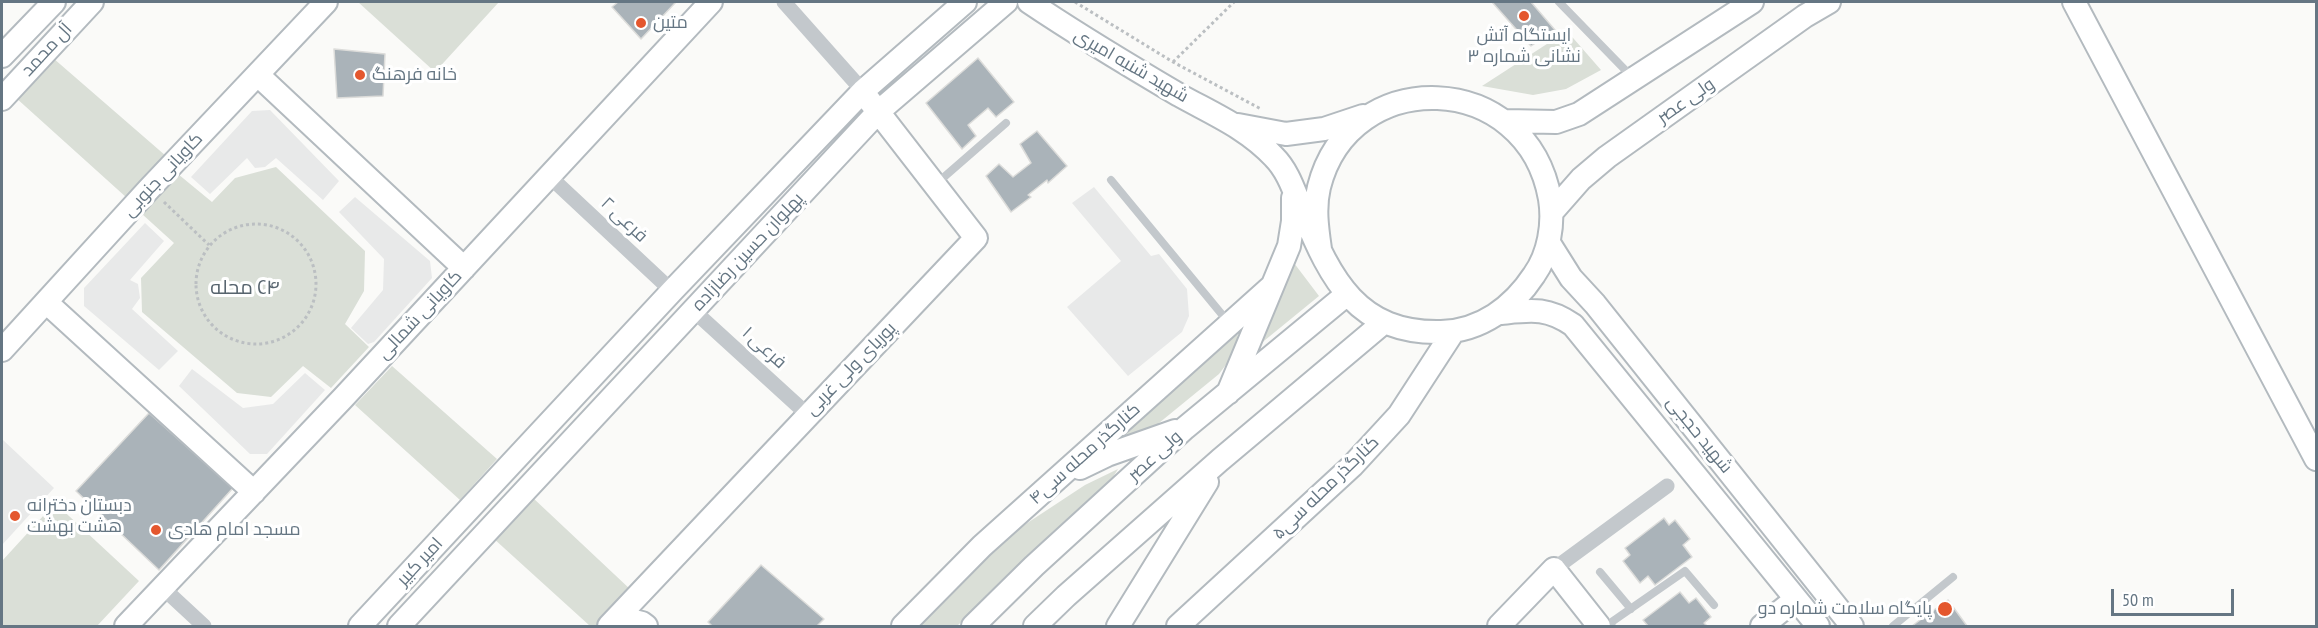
<!DOCTYPE html>
<html>
<head>
<meta charset="utf-8">
<style>
	body { margin:0 }
	#map { position:relative; width:2318px; height:628px; overflow:hidden; background:#fafaf8; font-family:"PT Sans Narrow",sans-serif }
	canvas { display:block }
	.frame { position:absolute; inset:0; border:3px solid #657683; pointer-events:none }
	.scale { position:absolute; left:2111px; top:589px; width:123px; height:27px; box-sizing:border-box; border:3px solid #657683; border-top:0; padding-left:8px; font-size:18px; line-height:21px; white-space:nowrap; color:#657683; -webkit-text-stroke:4px #fff; paint-order:stroke }
</style>
</head>
<body>
<div id="map">
<canvas width="2318" height="628"></canvas>
<div class="frame"></div>
<div class="scale">50 m</div>
</div>
<script>
const g = document.querySelector('canvas').getContext('2d');
g.lineJoin = 'round';
function paint(path, color) {
  g.fillStyle = color;
  g.fill(path, 'evenodd');
}
function stroke(path, color, width, dash) {
  g.strokeStyle = color;
  g.lineWidth = width;
  g.lineCap = dash ? 'butt' : 'round';
  g.setLineDash(dash || []);
  g.stroke(path);
}
function write(font, color, halo, rows, align = 'center') {
  g.font = font + ' "PT Sans Narrow",Cairo,sans-serif';
  g.lineWidth = 6;
  g.setLineDash([]);
  g.textBaseline = 'middle';
  g.strokeStyle = halo;
  g.fillStyle = color;
  for (const [text, x, y, turn = 0] of rows) {
    g.save();
    g.translate(x, y);
    g.rotate((+turn || 0) * Math.PI / 180);
    g.textAlign = isNaN(turn) ? turn : align;
    if (halo) g.strokeText(text, 0, 0);
    g.fillText(text, 0, 0);
    g.restore();
  }
}
paint(new Path2D(`
	M270 110 339 181 323 200 276 158 265 167 255 168 247 158 210 194 191 177 252 111Z
	M1094 187 1151 256 1159 254 1187 289 1189 316 1182 332 1128 376 1067 307 1121 261 1072 203Z
	M355 197 430 261 432 278 374 342 368 344 351 328 383 290 384 259 339 212Z
	M145 223 164 241 130 280 138 284 140 298 132 309 178 351 159 370 84 306V288Z
	M192 369 243 408 273 404 305 373 325 390 267 454H250L179 386Z
	M2 439 54 488 2 545Z`), '#e8e9e9');
paint(new Path2D(`
	M358 2H499L435 72Z
	M1567 31 1601 70 1566 89 1533 95 1482 86Z
	M53 58 166 156 127 198 15 97Z
	M276 167 365 251 364 291 345 324 369 347 331 388 303 366 271 397 237 393 142 312 141 278 174 243 142 214 178 174 212 202 235 178Z
	M1294 263 1319 296 1259 345Z
	M1238 330 1237 350 1219 374 1148 432 1092 464 1186 374Z
	M392 366 497 459 460 500 355 405Z
	M1118 469 1110 482 957 626H913L1003 539 1085 485Z
	M532 497 631 590 598 626H590L493 538Z
	M55 503 139 581 97 626H2V561Z`), '#dadfd7');
const building = new Path2D(`
	M618 2H676L641 39 612 7Z
	M1492 2H1531L1555 30 1531 46Z
	M334 49 385 54 383 96 337 98Z
	M978 58 1014 102 996 117 988 108 968 125 976 136 962 149 926 103Z
	M1037 131 1067 166 1048 183 1047 180 1028 195 1031 197 1011 212 986 176 999 164 1013 177 1031 163 1020 144Z
	M149 413 233 488 159 570 76 491Z
	M1664 518 1669 525 1675 520 1690 539 1683 545 1692 557 1655 585 1648 576 1640 583 1623 561 1630 555 1625 548Z
	M761 565 824 619 817 626H712L708 622Z
	M1680 592 1689 603 1696 598 1711 617 1704 623 1707 626H1648L1643 620Z
	M1948 600 1967 626H1912L1924 617Z`);
paint(building, '#aab3b9');
stroke(building, '#dcdcda', 1.5);
const secondary = new Path2D(`
	M1029 2C1078 35 1128 65 1179 95 1213 114 1247 128 1274 157 1289 172 1295 194 1303 212 1331 280 1358 334 1441 332 1481 331 1513 307 1534 275 1549 254 1554 224 1550 199 1527 69 1350 64 1319 187 1314 208 1317 228 1320 249
	M2074 2 2316 459
	M2 56 54 2
	M258 75 464 268
	M2 99 92 2
	M1506 121 1556 122 1579 114 1752 2
	M1238 125 1286 134 1324 129 1363 116
	M1552 212 1581 179 1607 157 1805 16 1829 2
	M1549 243 1571 278 1595 304 1852 626
	M46 302 254 492
	M1501 313C1531 310 1547 307 1573 325L1818 626
	M2 350 149 189 326 2
	M1228 393 1289 246 1293 221V198
	M1080 468 1107 455 1175 431
	M618 617 642 623 646 626
	M126 626 343 398 711 2
	M360 626 672 291 863 91 965 2
	M399 626 878 112 1006 2
	M609 626 976 238 869 100
	M903 626 982 546 1271 287
	M973 626 1034 566 1185 428 1346 295
	M1035 626 1066 596 1220 460 1383 323
	M1118 626 1207 482
	M1178 626 1352 466 1399 415 1453 332
	M1499 626 1554 569 1599 626
	M1762 626 1796 599`);
stroke(secondary, '#b3babf', 26);
stroke(new Path2D(`
	M1075 2 1173 62 1261 109
	M1173 62 1234 2
	M164 202 209 245
	M196 284a60 60 0 1 1 120 0a60 60 0 1 1-120 0Z`), '#bbbfc2', 3, [3, 3]);
stroke(new Path2D(`
	M1559 2 1633 78
	M1111 180 1229 323
	M936 184 1006 123
	M1600 572 1631 609
	M1610 626 1613 621 1685 571 1714 605
	M1893 626 1953 577`), '#c3c8cc', 8);
stroke(new Path2D(`
	M784 2 863 91
	M549 176 672 291
	M694 311 808 415
	M1554 569 1667 486
	M163 588 204 626`), '#c3c8cc', 15);
stroke(secondary, '#fff', 22);
for (const [x, y, r, color] of [
	[1524,16,6,"#e4572e"],
	[641,23,6,"#e4572e"],
	[360,75,6,"#e4572e"],
	[15,516,6,"#e4572e"],
	[156,530,6,"#e4572e"],
	[1945,609,8,"#e4572e"]
]) {
  const dot = new Path2D();
  dot.arc(x, y, r, 0, 2 * Math.PI);
  g.fillStyle = color;
  g.fill(dot);
  stroke(dot, '#fff', 2);
}
write('18px', '#657683', '#fff', [
	["متین",653,23],
	["ایستگاه آتش",1524,36,"center"],
	["نشانی شماره ۳",1524,57,"center"],
	["خانه فرهنگ",372,75],
	["دبستان دخترانه",27,506],
	["هشت بهشت",27,527],
	["مسجد امام هادی",168,530],
	["پایگاه سلامت شماره دو",1932,609,"right"]
], 'left');
write('18px', '#657683', '#fff', [
	["آل محمد",47,50,-47],
	["شهید شنبه امیری",1131,66,30],
	["ولی عصر",1686,101,-35],
	["کاویانی جنوبی",163,175,-47],
	["فرعی ۲",624,220,43],
	["پهلوان حسین رضازاده",748,252,-47],
	["کاویانی شمالی",420,315,-47],
	["فرعی ۱",764,348,42],
	["پوریای ولی غربی",851,369,-46],
	["شهید حججی",1699,435,51],
	["کنارگذر محله سی۴",1085,454,-42],
	["ولی عصر",1155,456,-42],
	["کنارگذر محله سی۵",1326,488,-44],
	["امیر کبیر",420,562,-47]
]);
write('20px', '#57646e', '#fff', [
	["محله C۴",245,288]
]);
</script>
</body>
</html>
